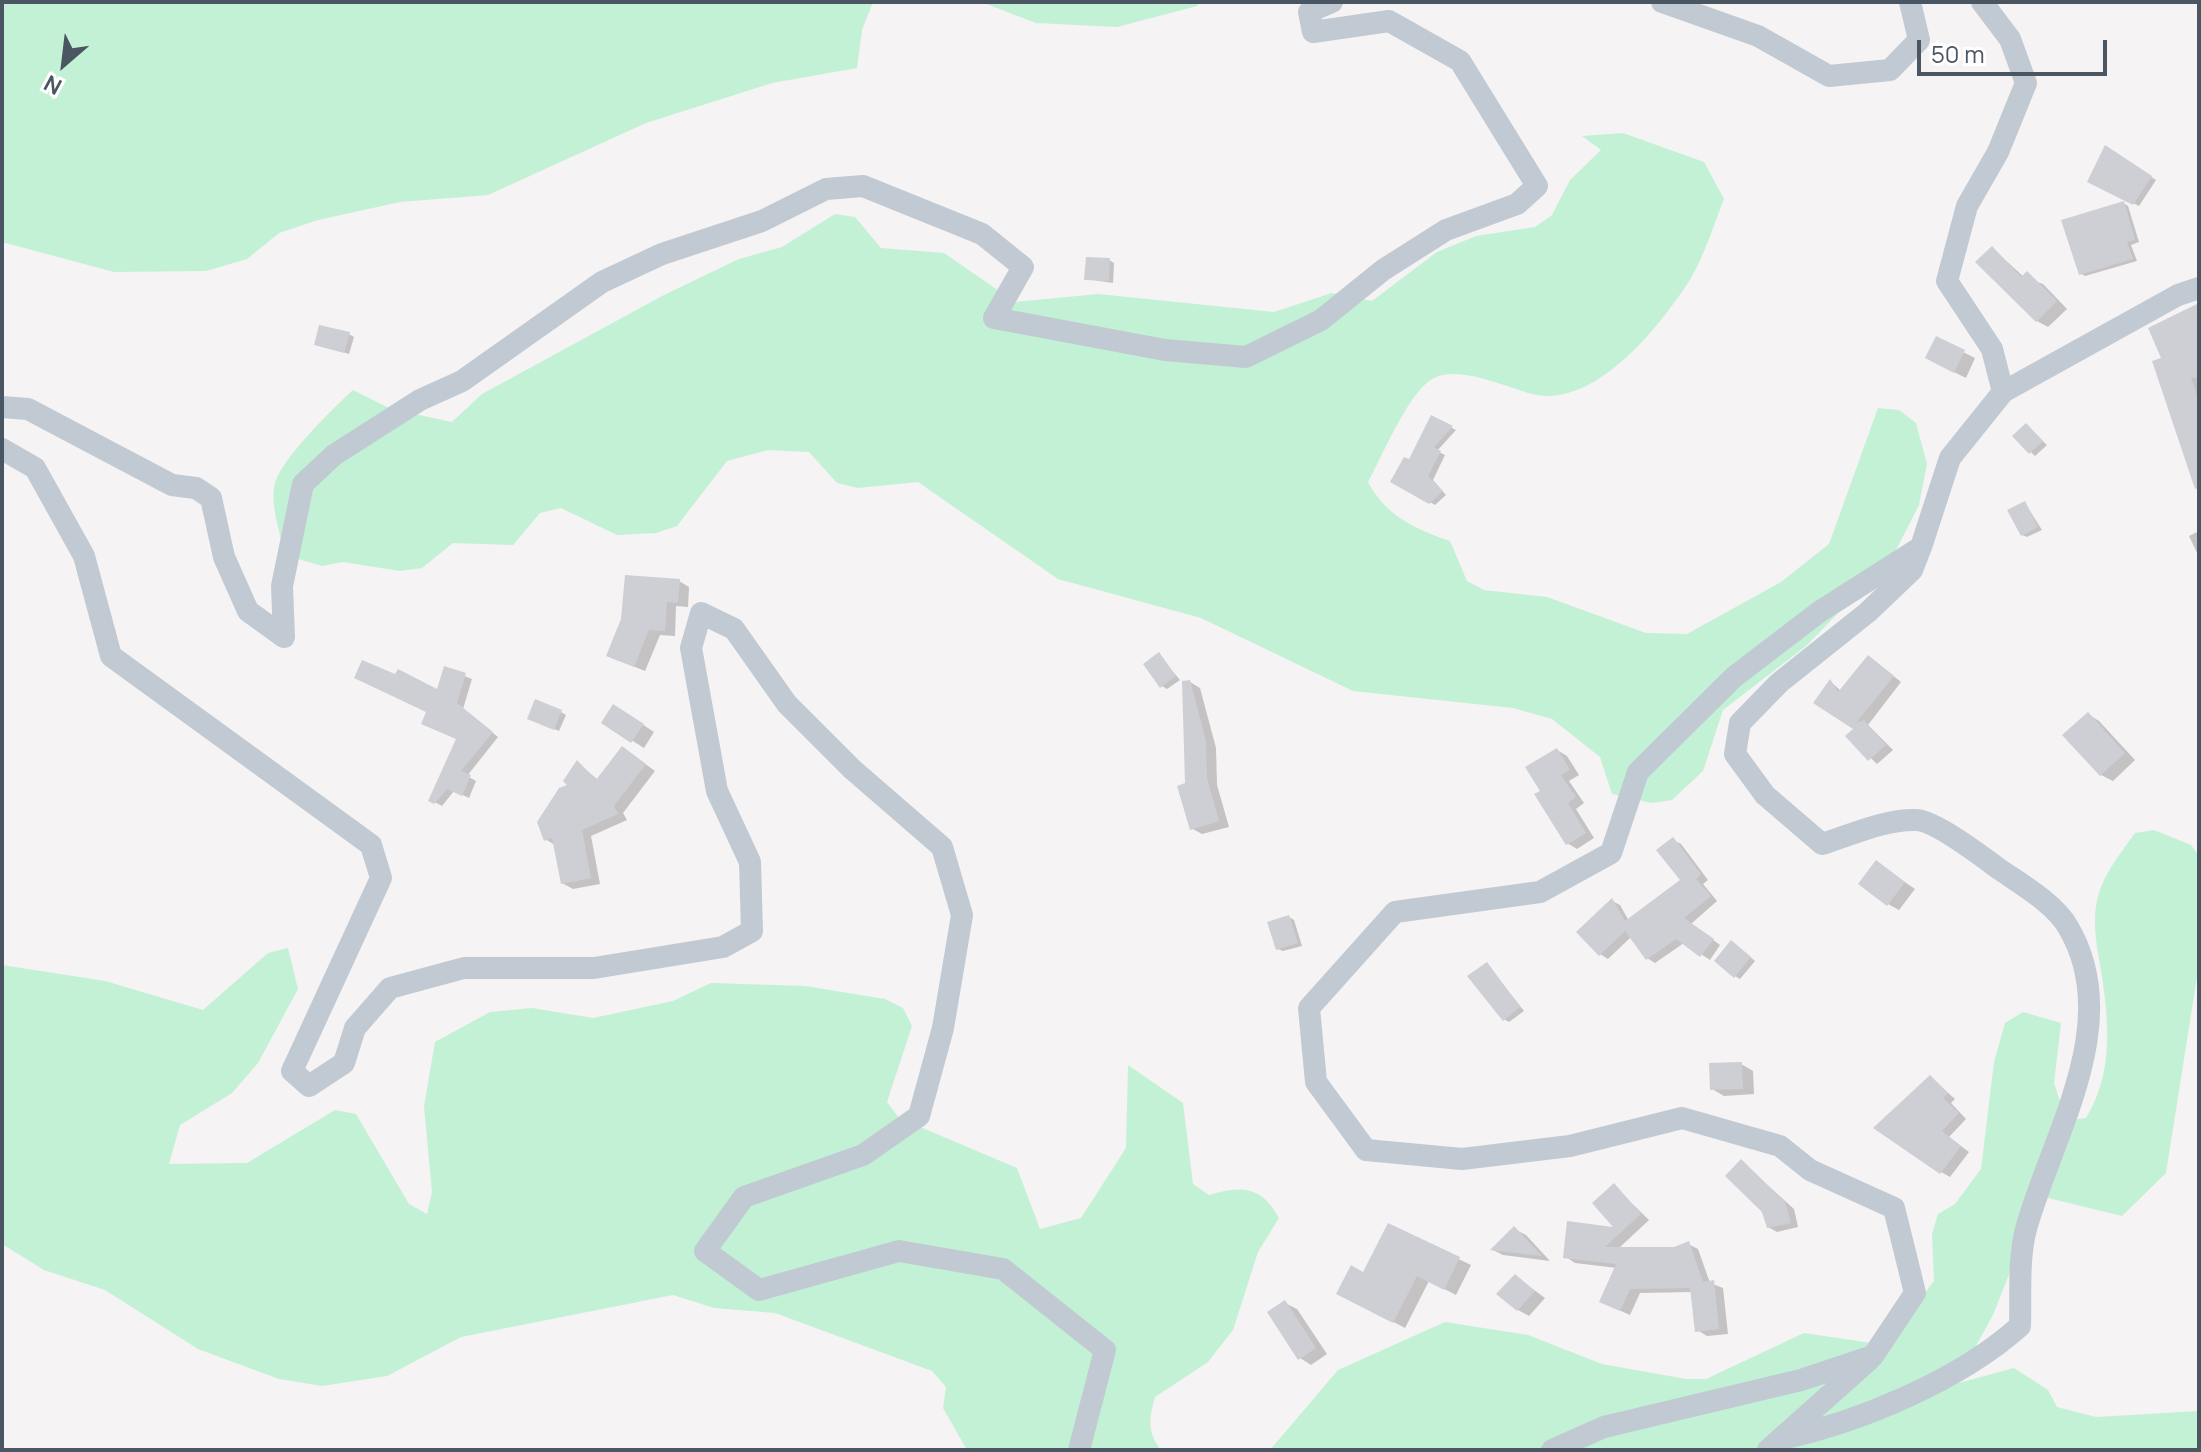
<!DOCTYPE html>
<html>
<head>
<meta charset="utf-8">
<style>
	body { margin:0 }
	#map { position:relative; width:2201px; height:1452px; overflow:hidden; background:#f5f3f3; font-family:Manrope,sans-serif }
	canvas { display:block }
	.frame { position:absolute; inset:0; border:4px solid #4a5661; pointer-events:none }
	.north { position:absolute; left:24px; top:24px; width:80px; height:80px; -webkit-text-stroke:6px #fff; paint-order:stroke; rotate:208deg; font-size:22px; font-weight:700; line-height:32px; text-align:center; color:#4a5661 }
	.north::after { content:''; display:block; margin:auto; width:28px; height:36px; background:#4a5661; clip-path:polygon(50% 0,100% 100%,50% 72%,0 100%) }
	.scale { position:absolute; left:1917px; top:40px; width:190px; height:36px; box-sizing:border-box; border:4px solid #4a5661; border-top:0; padding-left:10px; font-size:24px; line-height:28px; white-space:nowrap; color:#4a5661; -webkit-text-stroke:6px #fff; paint-order:stroke }
</style>
</head>
<body>
<div id="map">
<canvas width="2201" height="1452"></canvas>
<div class="frame"></div>
<div class="north">N</div>
<div class="scale">50 m</div>
</div>
<script>
const g = document.querySelector('canvas').getContext('2d');
g.lineJoin = 'round';
function paint(path, color) {
  g.fillStyle = color;
  g.fill(path, 'evenodd');
}
function stroke(path, color, width, dash) {
  g.strokeStyle = color;
  g.lineWidth = width;
  g.lineCap = dash ? 'butt' : 'round';
  g.setLineDash(dash || []);
  g.stroke(path);
}
paint(new Path2D(`
	M2 2H873L862 30 857 68 772 83 646 123 488 195 400 202 318 220 279 233 247 259 206 271 114 272 2 242Z
	M981 2H1200L1197 6 1117 27 1036 23Z
	M1623 133 1704 162 1724 199C1714 224 1705 254 1691 278 1662 324 1595 410 1532 394 1506 387 1457 364 1432 379 1408 393 1382 457 1368 482 1386 516 1415 529 1450 541L1467 581 1484 590 1547 597 1646 633 1687 634 1781 582 1829 544 1878 408 1899 410 1916 423 1927 464 1919 505 1892 558 1806 646 1723 710 1703 771 1672 800 1652 803 1612 794 1600 757 1552 719 1513 708 1353 691 1201 618 1058 579 918 482 858 488 837 483 809 452 768 450 727 461 677 526 656 533 617 535 561 508 540 513 513 545 453 543 422 568 400 571 343 562 322 566 285 555C281 535 268 500 276 480 285 456 333 408 353 390L391 409 452 422 482 394 664 295 739 259 782 247 835 214 855 217 881 248 944 253 1015 302 1098 294 1274 312 1332 293 1372 301 1437 252 1476 236 1535 227 1552 215 1570 180 1601 150 1582 136Z
	M2154 830 2191 845 2199 856V964L2166 1173 2122 1216 2040 1196 1993 1315 1955 1384 2014 1368 2048 1390 2057 1407 2096 1417 2199 1411V1450H1270L1338 1370 1445 1322 1528 1335 1602 1364 1686 1379H1706L1804 1333 1885 1345 1934 1281 1932 1234 1938 1214 1955 1204 1981 1169 1994 1062 2005 1023 2023 1012 2061 1023 2054 1083 2066 1120 2086 1118C2114 1072 2109 1022 2101 970 2096 942 2090 912 2102 885 2109 867 2124 849 2135 833Z
	M288 948 298 989 258 1063 232 1093 180 1125 169 1164 247 1163 335 1110 356 1114 409 1204 427 1214 432 1192 424 1106 435 1042 490 1012 532 1008 593 1018 673 1001 711 983 805 986 885 999 903 1008 912 1026 887 1102 899 1118 1017 1168 1040 1229 1081 1218 1126 1148 1128 1065 1183 1103 1193 1184 1209 1195C1241 1185 1262 1186 1279 1218L1258 1252 1233 1330 1208 1362 1155 1397C1149 1419 1147 1432 1161 1450H967L943 1408 946 1387 932 1371 775 1313 714 1308 673 1295 461 1337 387 1376 322 1386 279 1379 198 1349 105 1290 44 1270 2 1244V965L105 981 203 1010 268 953Z`), '#c3f1d5');
paint(new Path2D(`
	M2106 148 2156 180 2139 206 2089 181Z
	M2123 203 2128 206 2139 242 2131 245 2137 261 2085 276 2080 273Z
	M1992 248 2025 278 2043 284 2067 309 2048 327 2037 321Z
	M1109 260 1114 263 1113 283 1086 279Z
	M2199 303V494L2155 362 2164 360Z
	M349 334 354 337 349 354 316 344Z
	M1937 339 1975 358 1966 378 1938 364Z
	M1432 418 1456 430 1437 451 1445 455 1433 480 1446 495 1435 505 1393 481 1410 462Z
	M2026 425 2047 445 2035 456 2014 436Z
	M2025 503 2042 530 2027 537 2022 535Z
	M2199 531V557L2189 536Z
	M679 581 689 587 688 607 676 606 675 636 660 635 645 671 618 660Z
	M1159 655 1180 680 1167 689 1162 686Z
	M1876 662 1901 682 1868 725 1893 750 1877 764 1848 736 1856 729 1831 682 1841 691Z
	M446 669 472 679 463 709 498 737 467 776 476 781 469 798 454 791 442 806 431 800 458 739 438 692Z
	M1190 682 1200 688 1216 748 1217 785 1229 827 1202 834 1191 828Z
	M561 712 566 715 559 731 535 721Z
	M625 713 654 732 644 748 604 723Z
	M2088 714 2099 721 2135 760 2113 781 2101 775Z
	M623 748 655 771 623 813 627 820 591 836 600 884 573 889 562 883 555 845 545 839 578 763 598 780Z
	M1557 750 1567 756 1579 775 1569 781 1584 803 1576 809 1594 838 1577 849 1567 843 1542 791Z
	M1673 840 1681 844 1708 880 1703 884 1717 901 1691 924 1720 945 1710 960 1684 943 1655 963 1647 958 1631 937 1608 959 1600 954 1612 901 1620 905 1629 921 1682 881Z
	M1877 863 1915 889 1899 910 1888 904Z
	M1289 917 1294 920 1302 946 1283 951 1278 949Z
	M1737 946 1755 961 1740 979 1735 976Z
	M1487 964 1524 1011 1509 1022 1504 1019Z
	M1741 1064 1753 1071 1754 1094 1724 1096 1712 1089Z
	M1930 1077 1955 1099 1951 1103 1966 1119 1949 1137 1969 1152 1950 1177 1941 1172Z
	M1742 1162 1794 1209 1798 1227 1777 1232 1768 1227Z
	M1614 1186 1649 1220 1618 1249H1674L1688 1244 1698 1249 1710 1283 1723 1288 1728 1334 1707 1336 1697 1330 1692 1292 1640 1293 1630 1315 1612 1307 1617 1268 1575 1263 1566 1257 1618 1229Z
	M1389 1226 1471 1265 1456 1295 1429 1281 1405 1328 1350 1299Z
	M1514 1229 1526 1235 1550 1261 1503 1255 1493 1250Z
	M1515 1276 1545 1298 1529 1316 1518 1310Z
	M1285 1303 1297 1309 1327 1354 1311 1365 1300 1358Z`), '#0003');
paint(new Path2D(`
	M2105 145 2152 176 2133 205 2087 182Z
	M2124 201 2135 240 2127 242 2133 259 2079 275 2061 220Z
	M1992 246 2021 277 2027 271 2057 301 2036 322 1975 262Z
	M1086 257 1110 258 1109 281 1084 280Z
	M2199 303V377L2191 378 2199 401V488L2195 489 2152 361 2161 358 2148 328Z
	M319 325 350 332 344 353 314 345Z
	M1936 336 1965 350 1954 373 1925 358Z
	M1431 415 1453 426 1434 447 1441 451 1428 476 1443 491 1429 504 1390 482 1404 457 1409 459Z
	M2026 423 2043 441 2029 454 2012 436Z
	M2025 501 2038 527 2021 536 2007 510Z
	M625 575 680 579 678 603 667 602 665 631 649 630 634 667 606 656 621 619Z
	M1159 652 1176 676 1160 688 1143 664Z
	M1868 655 1894 676 1856 723 1864 720 1886 745 1868 761 1845 736 1853 729 1813 703 1830 679 1838 692Z
	M362 660 395 674 398 669 437 689 444 666 466 673 457 703 493 732 461 771 471 775 462 796 447 789 434 804 428 801 456 739 421 724 426 712 354 678Z
	M1190 680 1206 741 1207 778 1219 821 1190 830 1177 786 1185 783 1182 681Z
	M535 699 562 710 554 730 527 719Z
	M613 704 644 724 631 743 601 723Z
	M2088 712 2125 753 2100 776 2062 735Z
	M622 746 646 764 614 806 618 814 582 830 591 878 561 884 552 838 544 841 537 822 559 788 567 785 563 781 577 760 596 780Z
	M1557 748 1570 770 1561 775 1576 797 1568 803 1586 833 1566 845 1534 794 1540 791 1525 767Z
	M1673 837 1701 874 1696 879 1711 896 1684 918 1714 939 1700 957 1676 939 1646 960 1625 931 1599 956 1576 932 1612 898 1625 921 1680 880 1656 850Z
	M1876 860 1905 882 1887 906 1858 884Z
	M1289 915 1298 943 1276 950 1267 922Z
	M1731 940 1751 957 1734 978 1714 961Z
	M1487 962 1520 1007 1503 1021 1467 976Z
	M1742 1062 1743 1089 1710 1090 1709 1063Z
	M1930 1075 1948 1093 1943 1098 1959 1113 1942 1131 1961 1146 1940 1174 1873 1128Z
	M1741 1159 1785 1202 1791 1223 1767 1228 1762 1212 1725 1176Z
	M1614 1183 1641 1214 1605 1247H1674L1689 1241 1703 1282 1714 1280 1719 1329 1695 1332 1690 1288 1630 1289 1620 1311 1599 1302 1616 1264 1563 1258 1567 1221 1613 1227 1592 1203Z
	M1388 1223 1460 1257 1444 1290 1417 1276 1393 1323 1336 1294 1351 1265 1363 1272Z
	M1514 1226 1542 1256 1490 1250Z
	M1515 1274 1535 1291 1517 1311 1496 1294Z
	M1285 1300 1316 1348 1298 1360 1267 1312Z`), '#cdcfd5');
stroke(new Path2D(`
	M1662 2 1758 36 1829 76 1890 70 1919 40 1910 2
	M1982 2 2010 39 2026 83 1998 152 1967 206 1947 281 1992 349 2003 392
	M2 407 28 409 172 485 196 488 211 498 224 557 248 611 284 637 282 586 303 484 334 455 420 400 462 381 602 282 662 254 762 221 826 189 863 186 982 234 1023 267 994 318 1165 350 1246 357 1321 320 1383 270 1446 230 1517 204 1537 186 1460 61 1389 21 1313 32 1309 12 1332 2
	M2 449 35 468 84 556 111 656 371 845 381 878 292 1071 309 1086 344 1063 355 1028 390 988 464 968H594L723 947 752 931 750 862 717 791 691 648 701 613 734 629 787 704 852 769 942 847 962 915 943 1028 919 1116 863 1155 744 1197 705 1251 759 1290 899 1251 1003 1269 1105 1350 1079 1450
	M1781 1439C1860 1422 1960 1380 2020 1326 2021 1295 2018 1259 2026 1229 2052 1135 2125 1023 2068 927 2055 904 2021 884 1999 869 1983 857 1934 820 1916 820 1885 819 1851 835 1822 844L1765 795 1735 754 1740 723 1779 683 1868 612 1912 570 1921 547
	M1552 1450 1604 1427 1801 1380 1873 1356 1915 1293 1894 1208 1810 1170 1780 1146 1682 1118 1570 1146 1462 1159 1366 1150 1316 1082 1309 1008 1395 912 1540 892 1611 853 1638 772 1734 677 1819 612 1921 547 1950 458 2003 392 2178 295 2199 288
	M1768 1450 1869 1360`), '#c1cad2', 22);
</script>
</body>
</html>
